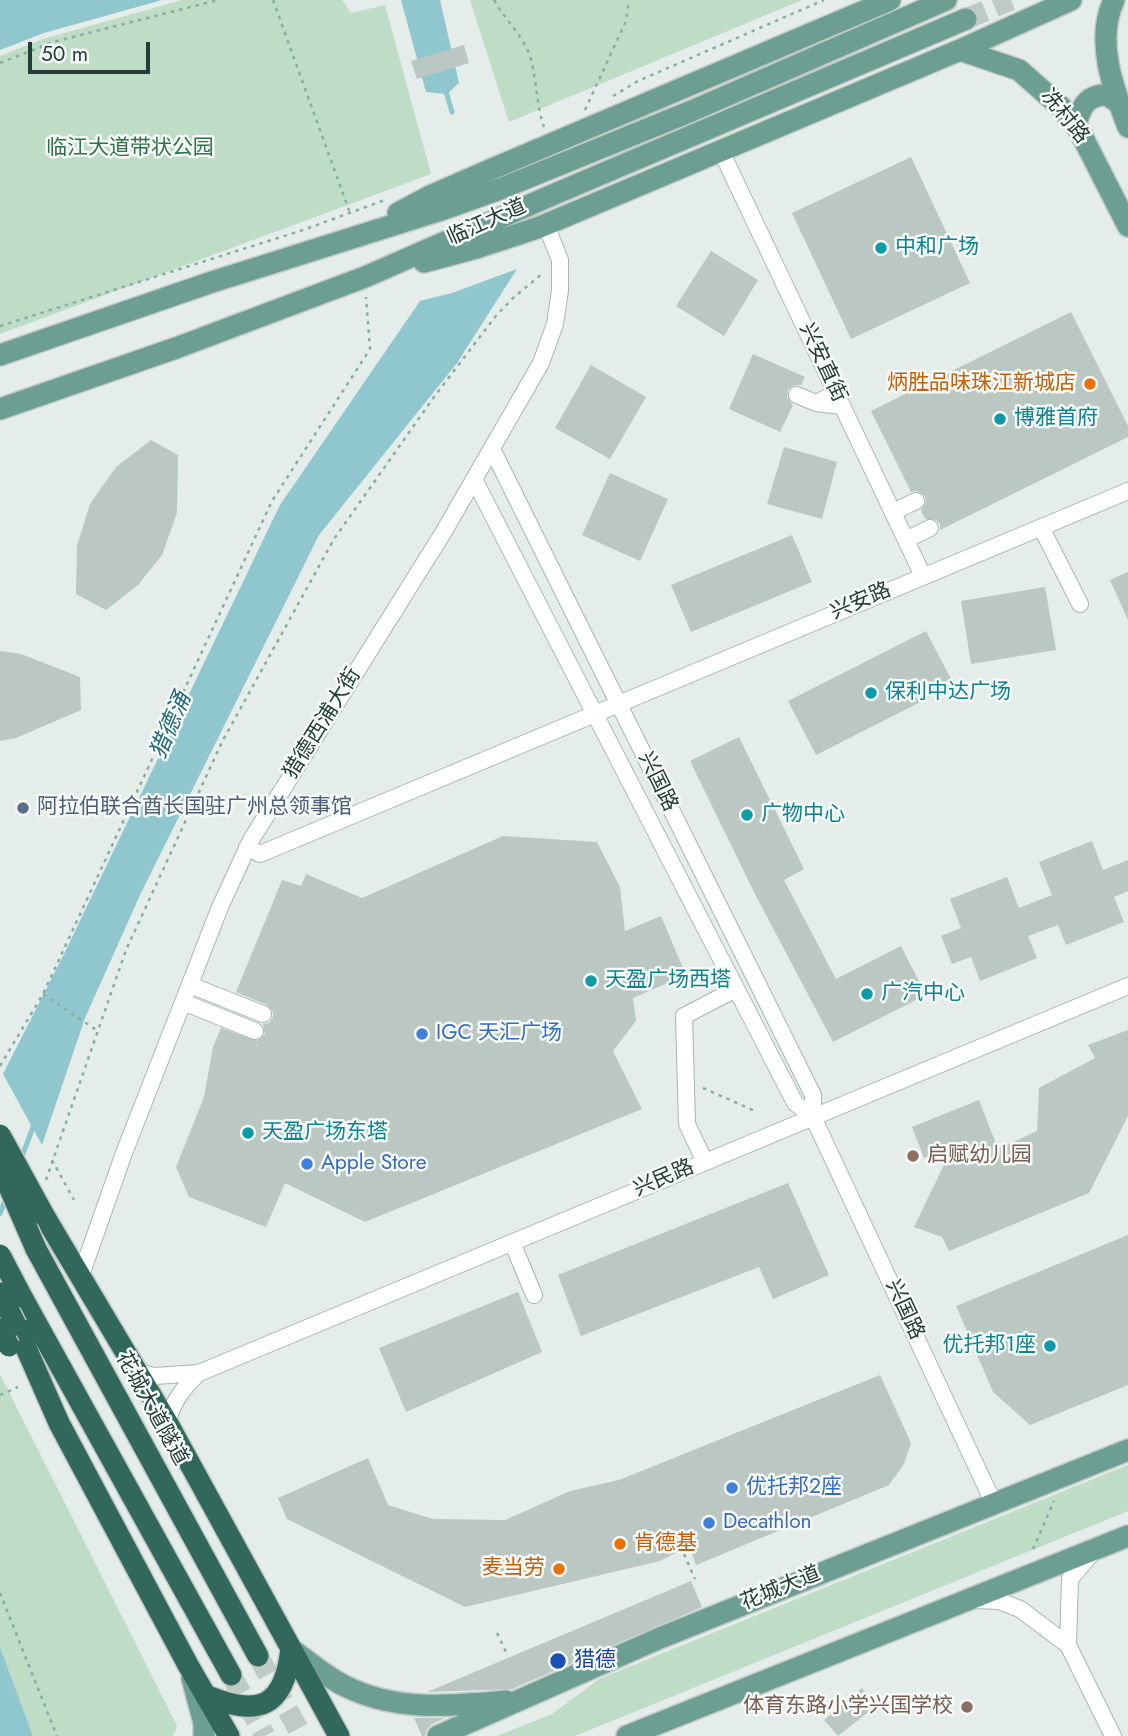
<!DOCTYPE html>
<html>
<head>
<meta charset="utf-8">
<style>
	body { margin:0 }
	#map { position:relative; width:1128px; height:1736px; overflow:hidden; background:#e4ede9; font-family:Jost,sans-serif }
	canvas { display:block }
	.scale { position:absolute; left:28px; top:42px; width:122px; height:32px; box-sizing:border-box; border:4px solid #253d36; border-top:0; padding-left:9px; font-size:21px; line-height:24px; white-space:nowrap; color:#253d36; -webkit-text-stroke:5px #f5f9f7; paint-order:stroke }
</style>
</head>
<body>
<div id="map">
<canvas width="1128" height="1736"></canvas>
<div class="scale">50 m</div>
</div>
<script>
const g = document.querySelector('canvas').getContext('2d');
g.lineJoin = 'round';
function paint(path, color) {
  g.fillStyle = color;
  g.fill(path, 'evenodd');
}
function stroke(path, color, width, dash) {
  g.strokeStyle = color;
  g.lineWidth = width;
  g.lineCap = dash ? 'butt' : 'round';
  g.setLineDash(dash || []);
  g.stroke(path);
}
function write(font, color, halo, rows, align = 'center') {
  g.font = font + ' Jost,"Noto Sans SC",sans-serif';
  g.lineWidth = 5;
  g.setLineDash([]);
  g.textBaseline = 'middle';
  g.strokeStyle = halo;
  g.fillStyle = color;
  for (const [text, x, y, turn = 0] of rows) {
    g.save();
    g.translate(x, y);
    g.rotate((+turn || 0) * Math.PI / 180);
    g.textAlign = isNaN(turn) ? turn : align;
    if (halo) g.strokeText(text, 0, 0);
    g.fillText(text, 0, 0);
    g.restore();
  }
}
paint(new Path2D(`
	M182 0H342L351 13 385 5 431 174 0 334V56L43 39Z
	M470 0H802L509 122Z
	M0 1374 177 1726 173 1736H33L0 1647Z
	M1128 1465V1511L575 1736H497L552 1714 599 1679Z`), '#bfdcc6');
paint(new Path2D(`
	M0 0H162L44 33 0 50Z
	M401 0H440L459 83 447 94 426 92Z
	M517 269 457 363 319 535 140 895 85 1018 42 1145 3 1074 63 956 280 505 420 301 452 293Z
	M0 1647 33 1736H0Z`), '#90c6ce');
stroke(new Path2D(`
	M445 88 452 112
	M21 1159 35 1122
	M0 1214 6 1197`), '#90c6ce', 5);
paint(new Path2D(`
	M464 45 469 63 417 79 411 61Z
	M911 157 970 283 851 339 792 213Z
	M711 251 758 280 724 336 676 306Z
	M1071 312 1128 426V437L940 530V524L936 520 925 519 921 510 926 502 925 496 917 491 911 492 871 411Z
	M753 354 805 377 801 385H795L788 390 787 397 793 405 780 432 729 409Z
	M591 365 646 397 610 459 555 428Z
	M151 440 178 455 177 513 162 555 138 585 106 610 76 594 77 546 90 504 116 467Z
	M784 447 837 462 822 519 767 504Z
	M610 473 668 499 640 561 582 535Z
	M792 535 812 582 691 632 671 585Z
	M1128 572V620L1110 580Z
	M1045 587 1056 650 971 664 961 601Z
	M926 631 954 685 816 755 788 701Z
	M0 651 21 654 80 677 81 710 16 738 0 741Z
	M739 737 804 869 784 880 836 979 901 946 926 995 833 1042 755 894 690 761Z
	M503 836 597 842 620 887 625 931 661 916 686 975 633 998 636 1021 613 1051 642 1109 365 1222 285 1183 266 1227 189 1197 176 1167 204 1097 213 1047 221 1028 257 1041 265 1034 263 1024 269 1023 273 1017V1012L267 1005 236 992 282 880 301 886 306 874 362 898Z
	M1092 841 1103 870 1128 860V891L1114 897 1124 922 1066 945 1058 925 1028 936 1037 958 980 981 971 957 952 964 941 936 961 928 950 899 1007 877 1019 908 1052 895 1039 862Z
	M1128 1030V1116L1089 1193 949 1251 942 1237 914 1227 953 1146 924 1158 912 1127 979 1100 998 1149 1037 1131 1039 1088 1095 1058 1088 1045Z
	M788 1183 829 1275 773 1299 759 1267 581 1336 558 1275Z
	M1128 1235V1385L1030 1425 993 1392 956 1306Z
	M518 1292 542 1352 406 1412 379 1348Z
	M880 1375 911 1443 904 1464 889 1485 696 1565 689 1546 660 1561 465 1607 287 1519 278 1498 368 1458 388 1505 433 1519 505 1520 570 1491 619 1480Z
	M691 1581 702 1607 512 1689 427 1692Z
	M862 1688 876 1706 838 1736 824 1720Z
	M414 1718H445L432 1724 427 1729 425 1736H422Z`), '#bac7c2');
stroke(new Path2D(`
	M966 19 1011 0`), '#becac5', 21, [21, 10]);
stroke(new Path2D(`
	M258 1656 302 1736
	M231 1675 265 1736`), '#becac5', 21, [21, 10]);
const minor = new Path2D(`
	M721 151 923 576
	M836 393 816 403 842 406
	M797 395 816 403
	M492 449 813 1095V1117L994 1504
	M475 481 795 1103 813 1117
	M893 512 916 501
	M1041 527 1080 604
	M906 540 930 528
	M247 847 260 854 1128 491
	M190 985 263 1014
	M183 1002 255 1031
	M705 1162 687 1124 684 1016 736 989
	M512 1242 534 1295
	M80 1278 124 1153 183 1002 220 907 251 840 443 533 541 363 555 324 560 290V260L546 225
	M137 1372 155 1376 199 1373
	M167 1422C174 1400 183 1388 199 1373L1128 986
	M976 1600 999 1601 1020 1609 1068 1645 1113 1736
	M1068 1645 1070 1579 1094 1551`);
const major = new Path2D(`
	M1114 0C1095 40 1113 88 1128 127
	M960 50 1019 70 1061 107 1079 130 1128 226
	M1076 125C1080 108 1087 94 1107 95L1119 103
	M398 213 430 196 485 172 890 0
	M424 262 476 248 540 227 960 50 1071 0
	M0 355 212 282 441 210 500 189 694 110 946 0
	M0 409 176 348 365 277 557 193 966 19
	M291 1649C308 1661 326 1677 345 1686 396 1712 451 1706 506 1701
	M192 1678 204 1723V1736
	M438 1736 660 1638 1128 1450
	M627 1736 1128 1536`);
const highway = new Path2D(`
	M45 1217 167 1422 339 1736
	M36 1249 258 1656
	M22 1297 231 1675
	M16 1325 59 1423 188 1665 229 1736
	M205 1695C258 1717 284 1709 291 1649`);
stroke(minor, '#a7b5b0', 18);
stroke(major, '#c2c9c7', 24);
stroke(highway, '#c2c9c7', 24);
stroke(new Path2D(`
	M273 0 350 213
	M494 0C505 20 522 34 530 56 537 80 536 104 544 127
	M0 63 53 42 218 0
	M613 96 638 81 824 0
	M585 110 626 21 629 0
	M0 326 303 230 385 200
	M43 994 98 1031
	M0 1066 43 994 272 501 370 349 366 297
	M703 1088 755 1111
	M52 1160 74 1200
	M46 1180 126 950 222 742 334 539 434 397 495 317 514 297 542 274
	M0 1395 18 1387
	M1033 1549 1054 1501
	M684 1554 695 1579
	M0 1593 57 1736
	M497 1633 508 1656`), '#87aea1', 2.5, [3.5, 5]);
stroke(minor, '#fff', 16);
stroke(major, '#6c9f91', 21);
stroke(highway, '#32685c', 21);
const highwayBridge = new Path2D(`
	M0 1135 45 1217
	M0 1166 36 1249
	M0 1255 22 1297
	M0 1293 16 1325
	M0 1329 9 1346`);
stroke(highwayBridge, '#c2c9c7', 24, []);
stroke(highwayBridge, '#32685c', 21);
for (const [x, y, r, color] of [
	[881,248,7,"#0f9aa8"],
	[1090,384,7,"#e8710a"],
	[1000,419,7,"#0f9aa8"],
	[871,693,7,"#0f9aa8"],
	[23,808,7,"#5c6f8a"],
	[747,815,7,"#0f9aa8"],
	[591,981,7,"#0f9aa8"],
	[867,994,7,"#0f9aa8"],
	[422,1034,7,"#3f7fe0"],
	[248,1133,7,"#0f9aa8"],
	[913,1156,7,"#8d6e63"],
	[307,1164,7,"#3f7fe0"],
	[1050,1346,7,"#0f9aa8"],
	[732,1488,7,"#3f7fe0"],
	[709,1523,7,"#3f7fe0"],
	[620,1544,7,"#e8710a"],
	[559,1569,7,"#e8710a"],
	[558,1661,9,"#1a4fb4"],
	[967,1707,7,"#8d6e63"]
]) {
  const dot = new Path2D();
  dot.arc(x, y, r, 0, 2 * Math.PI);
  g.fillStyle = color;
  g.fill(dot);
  stroke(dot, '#f5f9f7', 2.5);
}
write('21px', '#253d36', '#f5f9f7', [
	["冼村路",1064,117,51],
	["临江大道",487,223,-24],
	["兴安直街",822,363,65],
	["兴安路",861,602,-23],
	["猎德西浦大街",323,724,-58],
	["兴国路",657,782,64],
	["兴民路",664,1179,-23],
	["兴国路",904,1310,65],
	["花城大道隧道",151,1409,61],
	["花城大道",781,1589,-22]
]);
write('21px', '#317249', '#f5f9f7', [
	["临江大道带状公园",130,149]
]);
write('21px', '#0d838f', '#f5f9f7', [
	["中和广场",895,248],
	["博雅首府",1014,419],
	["保利中达广场",885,693],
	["广物中心",761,815],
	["天盈广场西塔",605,981],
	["广汽中心",881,994],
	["天盈广场东塔",262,1133],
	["优托邦1座",1036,1346,"right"]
], 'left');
write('21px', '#c56008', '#f5f9f7', [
	["炳胜品味珠江新城店",1076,384],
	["肯德基",634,1544,"left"],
	["麦当劳",545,1569]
], 'right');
write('21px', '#4e5e75', '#f5f9f7', [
	["阿拉伯联合酋长国驻广州总领事馆",37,808]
], 'left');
write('21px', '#366cbe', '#f5f9f7', [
	["IGC 天汇广场",436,1034],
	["Apple Store",321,1164],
	["优托邦2座",746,1488],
	["Decathlon",723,1523]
], 'left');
write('21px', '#785e54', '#f5f9f7', [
	["启赋幼儿园",927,1156],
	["体育东路小学兴国学校",953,1707,"right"]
], 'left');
write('21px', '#164399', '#f5f9f7', [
	["猎德",574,1661]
], 'left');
write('italic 23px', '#226976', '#f5f9f7', [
	["猎德涌",172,726,-67]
]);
</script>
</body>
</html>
